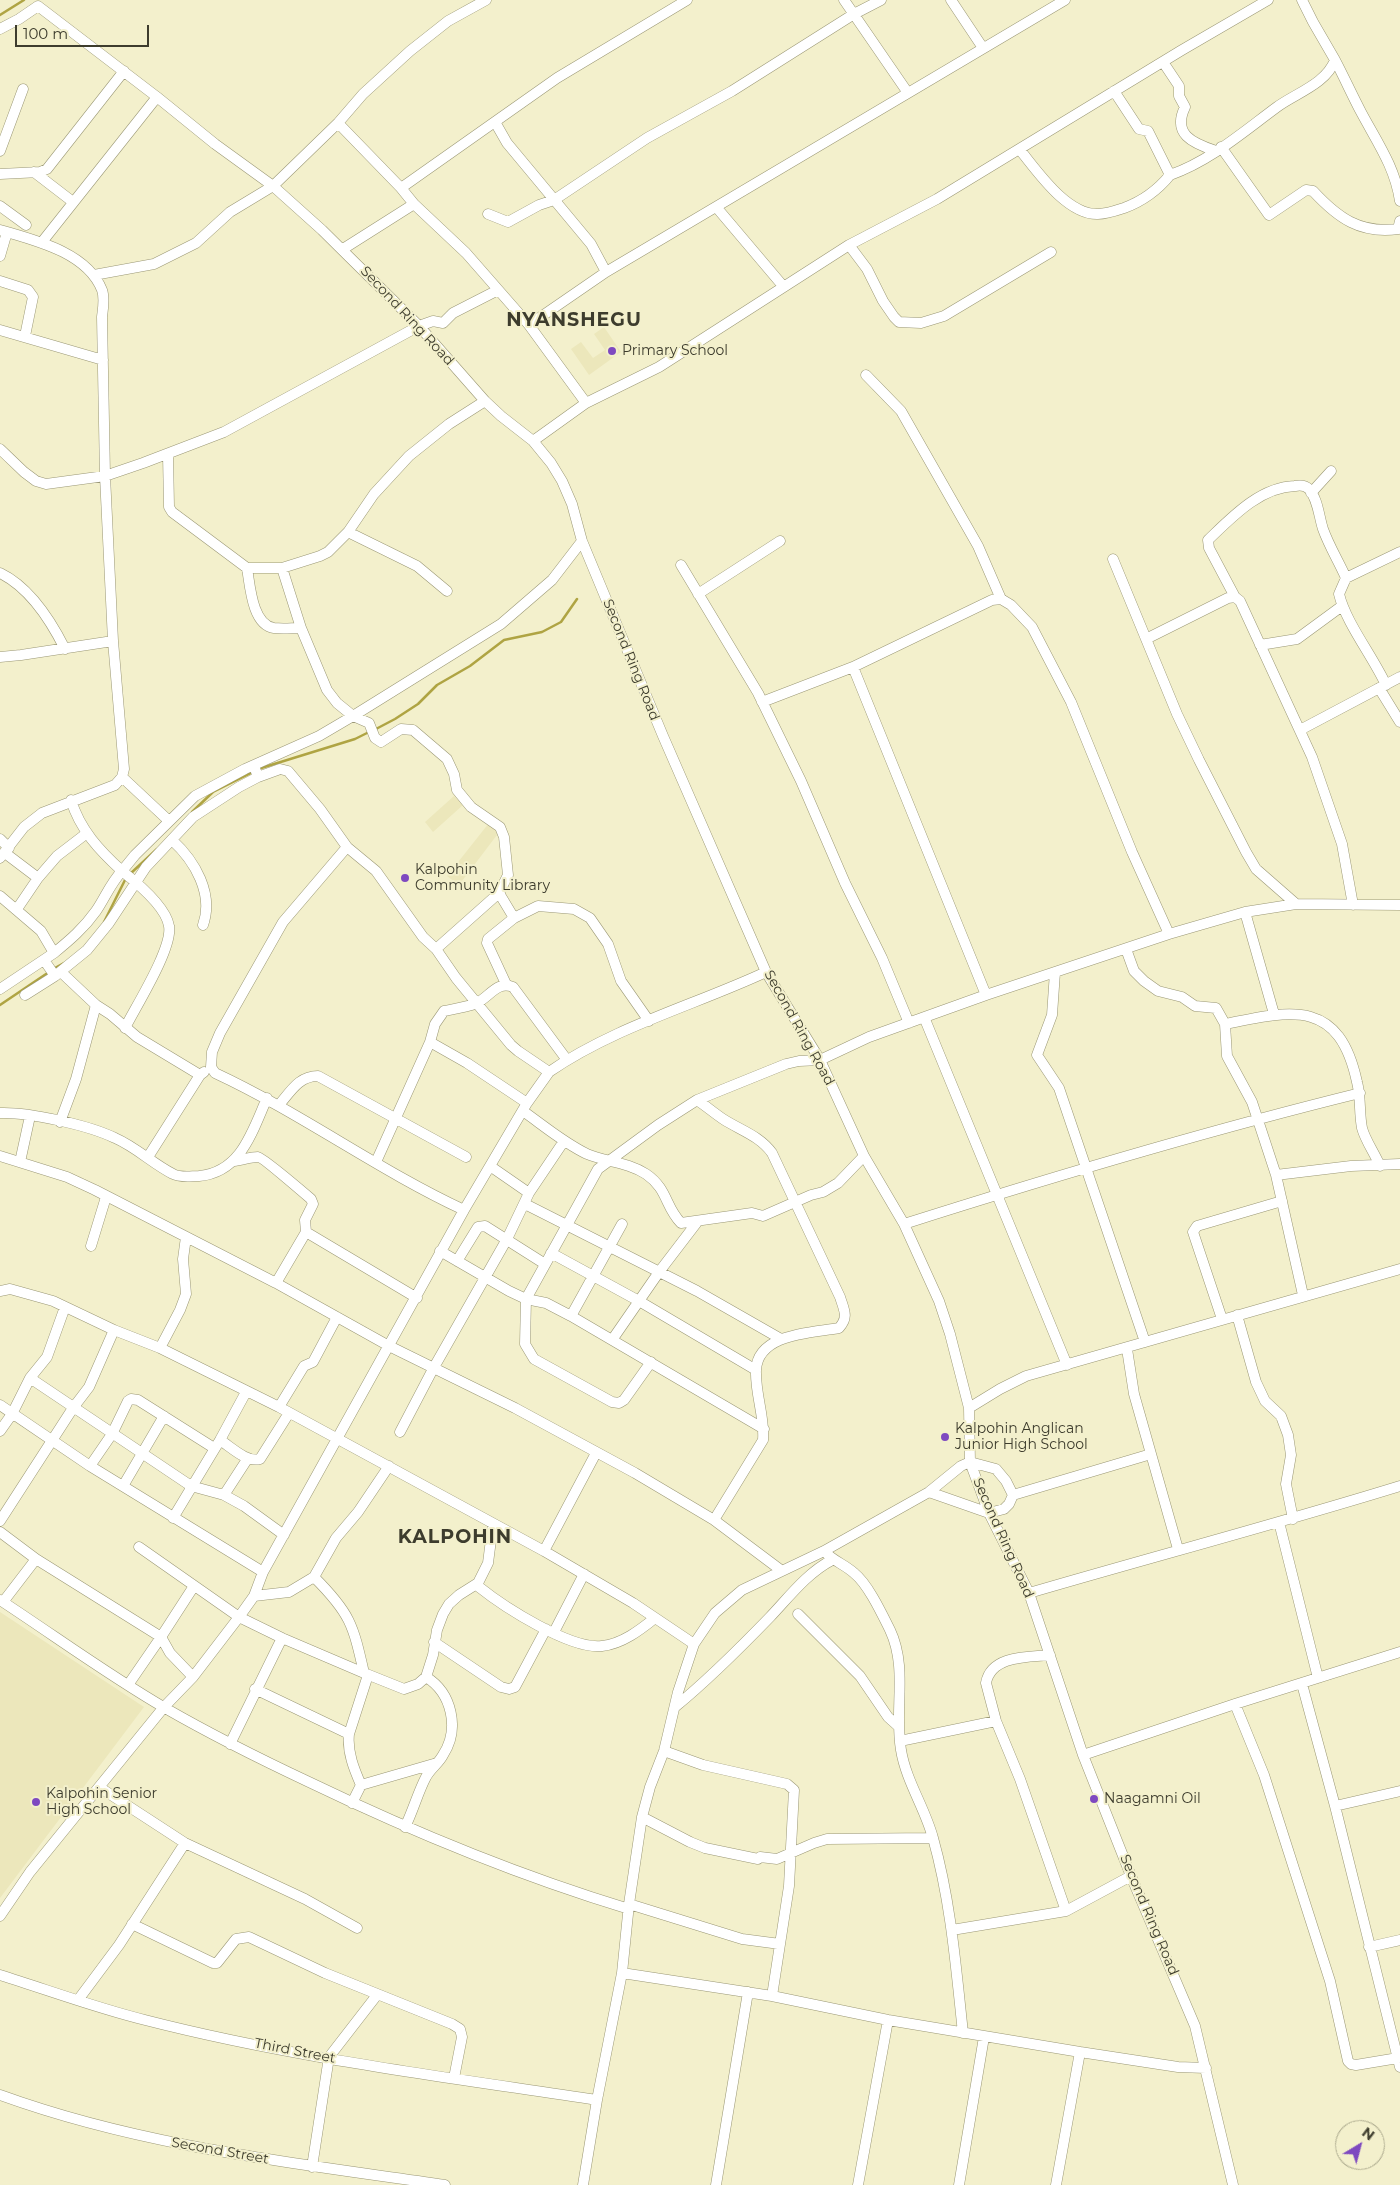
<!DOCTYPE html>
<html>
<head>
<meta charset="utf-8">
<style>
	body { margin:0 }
	#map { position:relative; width:1400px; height:2185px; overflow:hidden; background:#f3f0cc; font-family:Montserrat,sans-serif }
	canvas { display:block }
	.north { position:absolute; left:1335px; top:2120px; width:50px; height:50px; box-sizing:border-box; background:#f3f0cc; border:1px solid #aaa88c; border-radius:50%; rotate:37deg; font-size:14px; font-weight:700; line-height:20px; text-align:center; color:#3d3c2d }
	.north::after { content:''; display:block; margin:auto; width:18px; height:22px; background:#7e49c0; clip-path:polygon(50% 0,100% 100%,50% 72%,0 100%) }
	.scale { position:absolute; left:15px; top:25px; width:134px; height:22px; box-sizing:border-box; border:2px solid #3d3c2d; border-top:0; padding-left:6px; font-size:15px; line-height:18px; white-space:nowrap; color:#3d3c2d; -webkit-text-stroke:4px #f3f0cc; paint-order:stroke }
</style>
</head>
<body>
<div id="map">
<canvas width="1400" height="2185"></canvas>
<div class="north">N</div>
<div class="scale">100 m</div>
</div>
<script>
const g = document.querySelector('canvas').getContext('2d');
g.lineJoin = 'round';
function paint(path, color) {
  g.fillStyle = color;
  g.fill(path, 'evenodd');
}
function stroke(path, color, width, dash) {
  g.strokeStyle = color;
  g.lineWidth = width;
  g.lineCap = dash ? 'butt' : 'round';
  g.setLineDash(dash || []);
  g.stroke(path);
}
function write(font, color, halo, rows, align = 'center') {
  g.font = font + ' Montserrat,sans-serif';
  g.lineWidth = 4;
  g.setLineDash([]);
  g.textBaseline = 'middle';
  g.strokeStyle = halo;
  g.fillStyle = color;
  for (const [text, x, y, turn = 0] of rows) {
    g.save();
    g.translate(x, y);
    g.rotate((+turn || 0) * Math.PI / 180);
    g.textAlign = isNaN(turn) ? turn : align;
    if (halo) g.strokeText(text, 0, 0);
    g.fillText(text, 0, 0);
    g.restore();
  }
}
paint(new Path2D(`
	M604 327 621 352 589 375 571 349 581 342 593 358 605 350 594 334Z
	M454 796 463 805 433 832 425 822Z
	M489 823 500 831 459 885 447 876Z
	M0 1612 144 1707 0 1898Z`), '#ece7bb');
stroke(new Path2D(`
	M0 15 24 0
	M374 730 395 719 418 704 437 685 470 666 504 640 542 632 561 622 577 599
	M258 769 355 739 369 732
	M192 812 213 792 253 772
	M130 874 157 849
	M104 922 126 878
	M53 969 64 963
	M0 1005 49 972`), '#afa443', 2.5);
const minor = new Path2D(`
	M844 0 908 93
	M951 0 983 48
	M0 29 19 19 38 6 157 97 215 144 273 186 322 230 419 326 485 401 501 416 533 441 551 463 562 481 572 504 582 541 663 736 766 972 820 1060 864 1156 904 1224 939 1301 950 1334 969 1408 970 1462 989 1513 1029 1593 1083 1755 1131 1876 1195 2026 1233 2185
	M1335 60C1344 77 1352 95 1361 112 1377 142 1395 167 1400 201
	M1163 62 1179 86V96L1185 107C1172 134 1192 143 1216 151
	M495 122 507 143 591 244 606 272
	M338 123 401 188 414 204 466 253 529 325 586 403
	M1221 147 1269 215 1306 190 1313 191C1338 218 1360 234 1398 229L1400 221
	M1020 150C1038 172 1067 215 1098 214 1107 214 1115 211 1124 208 1143 201 1157 191 1170 175L1148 131 1139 129 1114 91
	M0 151 23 89
	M34 172 73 202
	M0 174 40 172 47 169 124 71
	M1170 175C1210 161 1243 132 1277 107 1296 93 1326 84 1335 60L1313 22 1302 0
	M401 188 557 78 687 0
	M0 206 26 225
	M717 208 783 286
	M488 214 508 222 539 205 554 200 647 138 732 91 854 14 881 0
	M0 230C34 240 87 252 102 290 105 298 103 308 102 317L105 476 113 641 124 769 122 777 115 785 42 813 24 827 0 858
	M42 242 157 97
	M849 245 867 269 883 301 894 317 899 322 921 323 944 316 1051 252
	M343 249 414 204
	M0 256 7 232
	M94 275 154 264 196 243 230 212 273 186 338 123 363 94 410 51 448 21 486 0
	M0 281 28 290 33 297 25 336
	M529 325 606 272 1065 0
	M0 330 103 360
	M866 375 901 411 978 546 1001 599
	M533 441 586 403 659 367 849 245 937 199 1182 50 1268 0
	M0 449 24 472 36 481 46 484 105 476 143 463 224 432 419 326 433 321 443 323 453 313 498 290
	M168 454 169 507 172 512 247 568H282L320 556 328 552 348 532 374 494 409 456 449 424 485 401
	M1311 493 1331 471
	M348 532 417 566 447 591
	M1113 559 1177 714 1199 760 1246 852 1256 869 1296 904
	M681 565 758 693 801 781 845 883 882 958 909 1023
	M247 568C250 585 252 625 274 628 283 629 292 628 301 628
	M282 568 301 628 327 690 337 703 353 716 369 723 375 738 381 742 401 729 413 730 447 759 454 774 457 790 471 807 500 827 504 837 508 875 499 893 436 949
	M0 573C29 587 51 621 65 649
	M698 594 780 541
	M1235 597 1209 548 1208 540C1232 517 1260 487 1295 486 1300 485 1305 485 1309 489 1318 499 1319 517 1323 529 1329 546 1339 562 1346 578
	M1146 639 1228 598 1235 597 1240 601 1312 757 1342 844 1353 905
	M1260 645 1297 639 1342 606
	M0 657 21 655 113 641
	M853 667 986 995
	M1386 685C1372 655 1346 623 1339 594L1346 578 1400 552
	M1379 688 1400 722
	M762 702 853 667 992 600 1001 599 1011 605 1032 627 1071 702 1132 852 1169 934
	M1300 730 1400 677
	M254 766 258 777 280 769 288 771 320 809 347 847 376 871 423 937 436 949 456 978 511 1045 518 1051 549 1072 527 1103 464 1210
	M122 777 169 821
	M0 839 9 848
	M172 840C195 861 214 894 203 925
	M5 853 38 878 17 909
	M38 878 57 856 87 833
	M499 893 514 918
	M0 896 41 931 54 953C70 940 84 928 96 911 105 898 110 884 122 871 100 851 80 830 71 800
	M1245 912 1274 1014
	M1126 949 1134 971 1144 981 1158 991 1182 997 1195 1006 1216 1008 1225 1024 1227 1056 1252 1102 1276 1175 1303 1295
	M61 972 96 1005 110 1014 137 1037 200 1075
	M1055 972 1052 1015 1037 1055 1059 1088 1145 1342
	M55 976 87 950 109 923 146 867 193 817 239 787 258 777
	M506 984 487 943 488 939 514 918 538 906 574 909 590 918 608 944 621 981 649 1021
	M0 989 54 953
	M25 995 55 976 44 960
	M924 1017 1067 1365
	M1225 1024C1293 1010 1339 999 1357 1082 1361 1097 1359 1113 1362 1128 1365 1140 1375 1154 1380 1166
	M125 1028C136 1006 173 948 169 926 166 907 136 882 122 871L135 855 195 796 245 769 319 736 353 716 501 624 552 580 582 541
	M430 1042 467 1063 527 1103
	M549 1072C614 1027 695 1005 766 972
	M697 1100C706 1106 714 1113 723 1119 740 1130 760 1136 772 1153L840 1297C844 1310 849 1317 839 1328 812 1333 758 1333 756 1370 755 1394 765 1417 763 1440L714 1520
	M279 1105C291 1091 299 1076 318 1076L466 1157
	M523 1111C544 1126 564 1143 587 1154 606 1162 628 1162 646 1174 668 1189 665 1207 681 1223L752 1213 763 1216 811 1195 823 1192 838 1183 864 1156
	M0 1113C29 1112 88 1125 115 1138 136 1147 153 1164 173 1174 180 1178 191 1176 199 1176 241 1172 252 1132 267 1098
	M60 1122 76 1079 96 1005
	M0 1156 67 1177 95 1190 276 1283 389 1346 515 1408 635 1473 714 1520 782 1571
	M148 1157 200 1075 204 1072
	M234 1161C242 1160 251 1157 258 1157 262 1157 304 1193 311 1199L313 1204 305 1220 306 1232
	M20 1162 30 1116
	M376 1162 430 1042 435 1024 444 1011C454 1009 466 1007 475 1004 489 998 497 980 513 987L567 1060
	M490 1166 529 1193
	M1276 1175 1351 1166 1400 1164
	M525 1204 697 1291 781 1339
	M904 1224C1055 1176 1206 1131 1360 1093
	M91 1246 106 1197
	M440 1251 509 1291 526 1299 546 1303 571 1316 764 1429
	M551 1253 639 1301 756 1370
	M457 1261 478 1227 485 1226 545 1264
	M276 1283 306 1232 417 1298
	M0 1291 10 1289 53 1301 114 1330 160 1348 279 1407 544 1551 633 1603 694 1644
	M1237 1315 1256 1382 1265 1401 1281 1416 1288 1435 1291 1455 1286 1484 1293 1519
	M571 1316 622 1224
	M1222 1319 1193 1232 1197 1226 1282 1201
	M612 1340 659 1272 698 1221
	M160 1348 180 1310 186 1294 183 1259 186 1237
	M1127 1349 1134 1394 1178 1549
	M651 1362 624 1400 619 1403 612 1402 534 1359 525 1344 526 1299 598 1169 658 1125 697 1100 786 1064 799 1061 820 1060 869 1037 986 995 1169 934 1245 912 1296 904 1400 905
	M30 1378 191 1486 224 1495 244 1506 284 1535
	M0 1405 90 1466 263 1572
	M279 1407 304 1366 313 1362 337 1317
	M969 1408 1000 1389 1026 1376 1400 1269
	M0 1431 12 1414 30 1378 47 1357 65 1307
	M400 1432 433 1369 507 1239 529 1193 564 1141
	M220 1440C231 1447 247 1463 260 1459L289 1413
	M90 1466 112 1434 128 1401 131 1399 138 1400 214 1448
	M123 1486 164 1416
	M224 1495 248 1458
	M1013 1495 1151 1454
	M173 1518 220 1440 246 1392
	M0 1521 73 1408 89 1387 114 1330
	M1279 1522 1318 1678
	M0 1532 36 1559 161 1637 128 1685
	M139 1547 239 1617 282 1638 364 1673
	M544 1551 596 1453
	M824 1551C833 1561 844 1564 854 1573 868 1584 882 1614 890 1630 908 1668 894 1710 901 1750 906 1781 925 1808 933 1838 951 1902 956 1968 963 2033
	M314 1577C350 1613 353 1624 364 1673L404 1689 418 1684 426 1677C452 1693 460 1729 443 1755 439 1763 430 1769 426 1777 418 1792 413 1811 405 1827
	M478 1583 479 1587C504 1607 571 1650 602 1646 622 1644 640 1630 655 1618
	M1029 1593C1152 1557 1277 1524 1400 1486
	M254 1596 289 1592 314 1577 336 1538 358 1512 389 1466
	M0 1600C55 1636 108 1675 165 1708 212 1735 260 1759 309 1782 415 1833 517 1875 629 1909
	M3 1602 36 1559
	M798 1614 860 1676 888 1717 898 1726
	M554 1632 584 1574
	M434 1642 501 1687 509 1689 515 1687 546 1629
	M1050 1655C1029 1657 991 1655 986 1683L996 1721 1020 1779 1066 1911
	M193 1677 170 1653 161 1637 194 1586
	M426 1677 433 1655 437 1630 443 1614 449 1604 459 1595 478 1583 488 1563 493 1524
	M1302 1684 1335 1806 1400 2067
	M255 1689 349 1734
	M1235 1704 1264 1775 1330 1981 1348 2061 1351 2064 1356 2065 1398 2058
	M675 1707C708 1680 740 1648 770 1617 789 1597 807 1573 832 1560
	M900 1741 996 1721
	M230 1744 282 1638
	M664 1751 703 1765 787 1784 794 1790 789 1886 772 1996
	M1083 1755 1235 1704 1400 1652
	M361 1785 437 1763
	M99 1787 185 1843 305 1899 357 1928
	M352 1803 361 1785C354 1769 347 1752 349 1734L368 1675
	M1335 1806 1400 1791
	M642 1817 690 1842 705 1848 758 1859 760 1857 777 1859 814 1843 827 1839 933 1838
	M629 1904 742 1939 780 1944
	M0 1916 30 1872 164 1707 193 1677 239 1617 254 1596 263 1572 464 1210C378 1170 301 1113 215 1073L211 1067 212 1052 220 1033 283 922 347 847
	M132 1924 213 1963H217L236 1939 249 1937 325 1973 452 2024 460 2029 462 2037 454 2078
	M952 1930 1066 1911 1131 1876
	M1369 1947 1400 1940
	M622 1973 772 1996 888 2020 1080 2052 1178 2067 1206 2068
	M0 1975C48 1990 96 2008 145 2020 293 2058 446 2077 597 2100
	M78 2000 119 1945 185 1843
	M0 2095C143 2147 295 2163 445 2185
	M312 2167 329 2057 377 1995
	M583 2185 597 2100 622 1973 629 1904 642 1817 650 1787 664 1751 678 1692 694 1644 715 1613 742 1590 824 1551 929 1492 961 1466 970 1462 996 1469 1006 1481 1013 1495 1009 1504 1004 1509 989 1513 929 1492
	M716 2185 748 1992
	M858 2185 888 2020
	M959 2185 984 2037
	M1056 2185 1080 2052`);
stroke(minor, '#9a9775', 11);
stroke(minor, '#fff', 10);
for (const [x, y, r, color] of [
	[612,351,5,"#7e49c0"],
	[405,878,5,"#7e49c0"],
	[945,1437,5,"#7e49c0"],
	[1094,1799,5,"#7e49c0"],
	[36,1802,5,"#7e49c0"]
]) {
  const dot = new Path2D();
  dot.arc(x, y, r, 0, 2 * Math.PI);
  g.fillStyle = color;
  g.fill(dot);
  stroke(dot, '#f3f0cc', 2);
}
write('14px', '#3d3c2d', '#f3f0cc', [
	["Second Ring Road",407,316,47],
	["Second Ring Road",631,660,68],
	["Second Ring Road",799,1028,61],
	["Second Ring Road",1003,1538,66],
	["Second Ring Road",1149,1915,67],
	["Third Street",295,2051,11],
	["Second Street",220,2151,10]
]);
write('14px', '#3d3c2d', '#f3f0cc', [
	["Primary School",622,351],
	["Kalpohin",415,870],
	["Community Library",415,886],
	["Kalpohin Anglican",955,1429],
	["Junior High School",955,1445],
	["Kalpohin Senior",46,1794],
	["High School",46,1810],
	["Naagamni Oil",1104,1799]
], 'left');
g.letterSpacing = '1px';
write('bold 19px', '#3d3c2d', '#f3f0cc', [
	["NYANSHEGU",574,320],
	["KALPOHIN",455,1537]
]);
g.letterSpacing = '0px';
</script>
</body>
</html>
